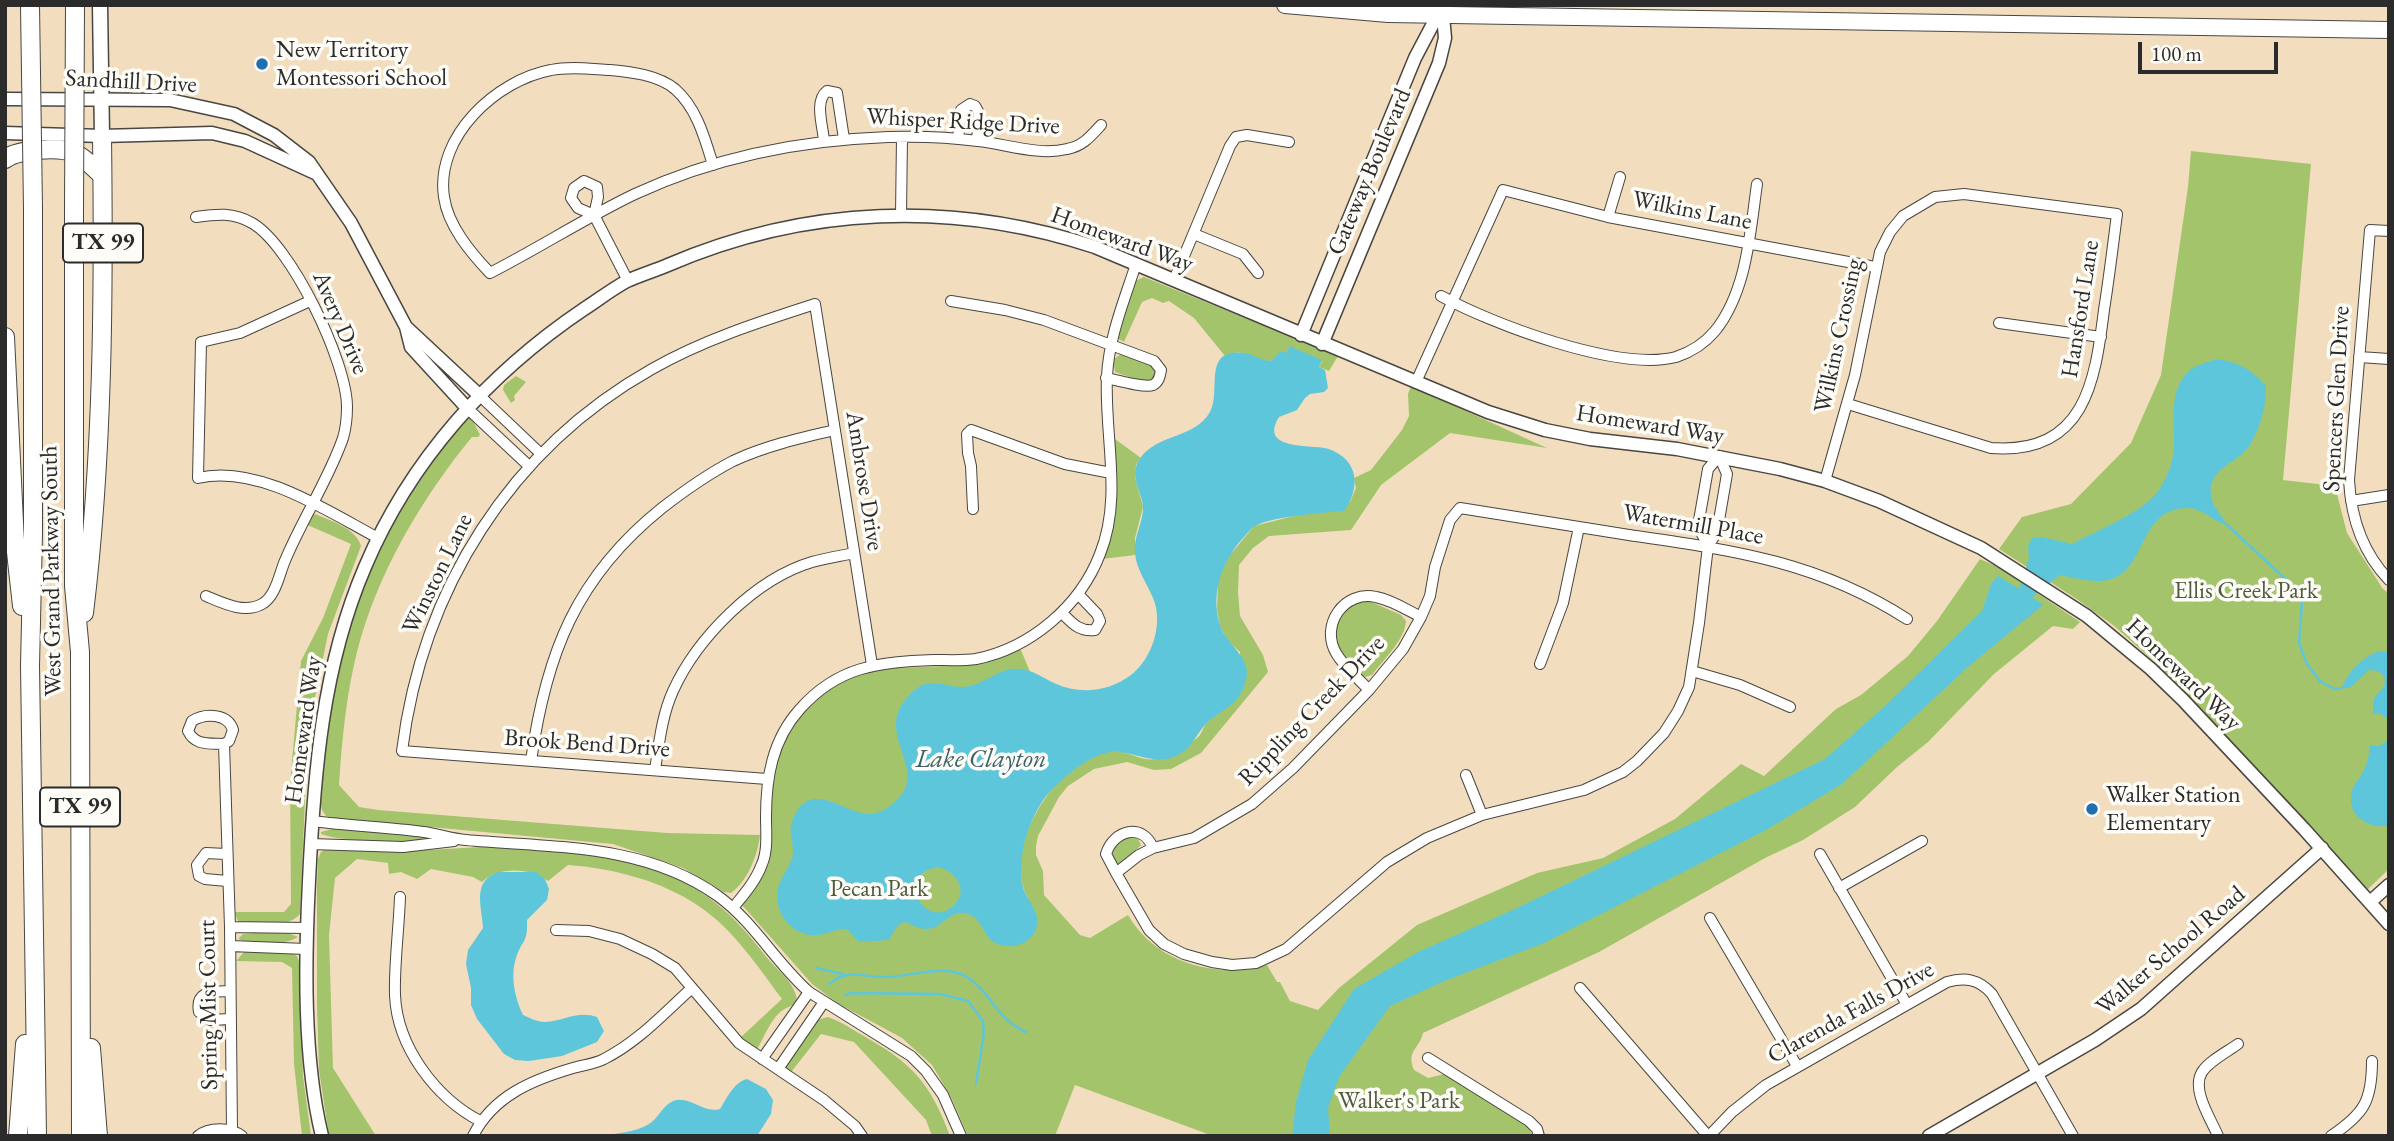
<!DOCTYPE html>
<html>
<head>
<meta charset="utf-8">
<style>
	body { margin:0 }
	#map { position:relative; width:2394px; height:1141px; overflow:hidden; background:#f2debf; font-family:"EB Garamond",serif }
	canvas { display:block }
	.frame { position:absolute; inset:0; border:7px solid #2b2b2b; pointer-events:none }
	.scale { position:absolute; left:2138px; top:42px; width:140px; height:32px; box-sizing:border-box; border:4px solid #2b2b2b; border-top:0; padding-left:9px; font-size:21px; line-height:24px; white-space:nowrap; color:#2b2b2b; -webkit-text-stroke:5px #fdfcf7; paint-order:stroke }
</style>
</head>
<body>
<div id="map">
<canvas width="2394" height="1141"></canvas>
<div class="frame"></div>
<div class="scale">100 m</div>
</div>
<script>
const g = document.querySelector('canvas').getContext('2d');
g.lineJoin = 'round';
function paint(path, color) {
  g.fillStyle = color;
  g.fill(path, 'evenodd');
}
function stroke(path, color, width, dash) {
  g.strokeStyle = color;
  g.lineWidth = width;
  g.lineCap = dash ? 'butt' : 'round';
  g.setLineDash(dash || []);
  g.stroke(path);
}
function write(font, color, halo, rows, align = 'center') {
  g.font = font + ' "EB Garamond",serif';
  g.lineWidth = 7;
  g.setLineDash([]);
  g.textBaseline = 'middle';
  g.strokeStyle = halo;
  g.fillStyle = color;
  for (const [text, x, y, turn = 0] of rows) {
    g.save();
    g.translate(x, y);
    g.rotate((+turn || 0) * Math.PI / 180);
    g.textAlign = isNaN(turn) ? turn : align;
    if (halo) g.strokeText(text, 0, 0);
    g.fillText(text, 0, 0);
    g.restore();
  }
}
paint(new Path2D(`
	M2191 151 2311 164 2283 480 2335 486 2347 533 2383 589 2389 593V869L2367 890 2204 712 2148 656 2113 625 2075 598 1999 549 2022 517 2071 504 2131 443 2161 375 2188 187Z
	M1144 277 1338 356 1329 371 1319 367 1322 361 1289 347 1287 354C1280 356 1272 362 1264 361 1248 358 1244 347 1225 356L1194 318 1169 301 1163 303 1152 298 1142 302 1124 342 1117 338 1135 281Z
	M1122 353 1155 367 1157 374 1153 379 1144 382 1115 372 1113 360Z
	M516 376 526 382 514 396 515 400 511 403 503 390 504 385Z
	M1411 386 1547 448 1450 433 1381 485 1351 530 1269 536 1253 548 1239 565 1238 592 1240 616 1263 655 1268 672 1201 753 1171 769 1154 770 1127 762 1094 769 1068 786 1059 797 1038 836 1036 846V855L1043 871 1044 895 1080 935 1090 938 1128 915C1156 963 1215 979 1267 965L1277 982H1280L1290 1001 1318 1010 1339 988 1417 925 1537 873 1603 858 1675 819 1741 764 1764 776 1836 709 1861 695 1908 656 1937 621 1980 559 2000 568 2080 622 2073 629 2053 626 1994 674 1928 742 1897 767 1855 807 1803 840 1765 858 1599 952 1423 1033C1419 1050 1406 1050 1414 1070L1428 1078 1444 1074 1526 1124 1533 1136H1213L1075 1085 1055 1136H968L952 1099 932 1065 902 1038 837 1003 812 984 743 906 744 899 763 869 773 761 796 718 819 693 845 678 873 669 943 666 989 659 1020 648 1037 688 979 831 1029 900C1027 896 1024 891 1023 886 1009 836 1058 762 1108 752 1124 748 1140 762 1155 759 1162 758 1194 742 1198 737 1202 734 1203 727 1206 724 1216 713 1229 706 1239 696L1240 652 1228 641 1220 626 1217 610 1218 581 1226 560 1254 526 1350 502 1356 488 1354 478 1371 470 1402 430 1409 416 1408 394Z
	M466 417H471L480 435 478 437H472C421 499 377 574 357 652 346 696 342 740 339 785L359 807 378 810 667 833 760 835C758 854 748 881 731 893L724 892 683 868 613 844 333 818 326 816 322 810C317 792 322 770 324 752 330 662 362 571 409 494 426 467 446 442 466 417Z
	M1115 439 1141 458 1136 465 1135 477 1143 507 1135 538V555L1102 559C1118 514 1116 486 1115 439Z
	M315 514C330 520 357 529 361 546L328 634 308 732 300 914C288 929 255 925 238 921L234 912H284L291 904 290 783 301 661 323 618 351 544 303 523 307 517Z
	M1367 600 1401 615 1406 621C1405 640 1383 660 1372 675 1368 676 1365 678 1361 676 1351 671 1330 640 1333 629 1335 621 1343 613 1347 605Z
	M336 828 429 836 430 837C408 845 344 842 321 834V832Z
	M1128 836 1137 837 1141 845 1121 866 1115 863 1112 855 1117 842Z
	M481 847C550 848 651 855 708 897 730 913 748 933 764 954 775 969 796 982 797 1001 792 1007 789 1006 783 1010 772 1017 764 1037 758 1048L754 1050 741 1041V1037L782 999C758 967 734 930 700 907 663 881 612 868 568 865L548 881C530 868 499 866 482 882L473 877 431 869 417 879 401 872 389 874 388 863 357 859 335 878 329 935 333 1068 376 1136H329L319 1070 317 1004V885L318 859 321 852 328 848 391 852Z
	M266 932 288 933 298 937C284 946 253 945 238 939L243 934Z
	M244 952 292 953 297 956 300 964 303 1076 311 1136H302L294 1064 292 968 282 962 236 961Z
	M828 1017C840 1021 852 1029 862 1035 912 1063 930 1082 950 1136H932L926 1120 854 1042 821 1034 788 1076 785 1069 786 1062 817 1020Z`), '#a4c46c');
paint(new Path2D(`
	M1289 346 1322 360 1319 367 1325 370 1328 388 1324 392 1310 394 1305 398 1297 410 1279 417C1258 451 1312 444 1329 449 1359 460 1361 488 1344 511 1321 513 1274 516 1255 526 1251 528 1247 534 1244 537 1222 561 1210 593 1220 625 1229 651 1261 659 1240 695 1233 706 1218 713 1208 722 1194 735 1193 751 1171 758 1153 763 1136 754 1119 752 1094 748 1055 783 1042 802 1027 825 1018 857 1022 883 1025 901 1044 913 1035 932 1027 948 1001 951 989 938 981 928 979 915 964 913 949 911 941 930 926 929 905 928 906 909 889 940L859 942 847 929C832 929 824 937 811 935 789 933 773 910 778 888 781 876 791 866 793 854 794 843 788 832 792 822 809 775 842 814 870 814 877 814 884 810 890 806 936 773 873 737 906 699 910 694 916 688 922 685 938 679 954 690 970 686 988 682 1000 667 1020 669 1033 670 1043 678 1054 683 1080 695 1108 692 1131 675 1152 659 1164 623 1153 598 1147 583 1136 569 1135 553 1133 537 1144 521 1143 506 1141 491 1131 478 1137 464 1151 433 1193 441 1210 412 1222 391 1201 348 1244 353 1253 354 1260 360 1269 361L1274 359 1280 351 1287 353ZM938 867C955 871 969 889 955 904 928 934 891 875 938 867Z
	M2217 359C2240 363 2251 369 2266 386 2266 407 2261 426 2250 445 2239 463 2207 468 2211 495 2212 506 2222 516 2227 525 2212 521 2204 509 2188 508 2137 508 2148 571 2108 580 2092 583 2075 578 2060 575L2032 597 2043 605 1968 667 1842 784 1766 830 1544 943 1447 980 1390 1006 1339 1077 1328 1108 1330 1136H1292L1296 1102 1308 1060 1354 989 1418 952 1517 908 1825 759 1884 707 1982 611 1991 584 1998 576 2019 589 2029 558 2028 546 2032 538 2042 537 2072 544C2096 531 2144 512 2159 490 2166 479 2171 468 2173 455 2177 429 2166 393 2188 372 2195 365 2208 362 2217 359Z
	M2379 651 2389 652V720L2381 714H2373C2373 709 2373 701 2375 697 2377 693 2381 691 2383 688 2389 676 2380 670 2369 670L2350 688H2342C2348 671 2363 657 2379 651Z
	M2389 739V825C2368 831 2345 813 2352 791 2353 785 2357 782 2360 777 2367 766 2369 757 2370 745L2380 746Z
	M499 872H536L545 879 549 889 547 900 527 920C528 944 522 939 516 958 510 976 515 998 523 1015 530 1018 537 1022 545 1022 564 1021 578 1010 597 1017L604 1031 597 1042 562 1056 529 1061 515 1060 504 1054 477 1019 471 1005V988L466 964 468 950 483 928C482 906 471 881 499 872Z
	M747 1079 766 1089 773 1100 771 1114 757 1136H600C616 1133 634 1133 649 1124 658 1119 662 1106 673 1101 690 1095 703 1114 720 1109 727 1098 734 1082 747 1079Z`), '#5ec6da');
stroke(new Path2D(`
	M2225 523 2294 587 2302 604 2299 643 2307 664 2321 682 2335 689 2342 688
	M816 968 843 974
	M829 984C850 967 863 978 886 977 909 977 945 963 967 977 992 993 996 1019 1026 1032
	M845 995 852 993 940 994 968 1001 983 1021 984 1033 976 1084`), '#5ec6da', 2.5);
const minor = new Path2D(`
	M958 139 961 110 970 104 975 106 979 113 977 141
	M824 141C823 126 814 101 827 91L837 93 844 139
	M713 165C705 139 697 108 675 89 658 75 632 72 610 70 591 69 570 66 551 70 497 80 435 136 444 197 448 226 471 253 490 273 539 248 585 218 635 194 715 157 800 140 888 137 917 136 948 137 978 141 1006 144 1039 156 1067 149 1083 146 1091 136 1101 125
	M584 181 597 187 598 197 594 215 578 208 571 198 574 188Z
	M594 215 628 281
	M901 215 902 137
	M196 217C217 214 233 212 252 223 291 245 347 362 347 407 347 417 346 428 343 438 329 479 301 521 284 563 279 576 275 597 262 604 244 614 223 603 206 596
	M1608 217 1620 177
	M2389 231 2370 230 2349 480C2351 517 2363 553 2389 580
	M1194 234 1243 254 1258 273
	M1174 280 1230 146 1236 137 1247 135 1289 142
	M1441 296C1492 324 1619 372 1676 357 1691 352 1705 343 1715 331 1747 291 1750 233 1757 184
	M310 301 240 333 201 342 198 478C258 464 327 511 378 538
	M951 301 1005 310 1044 320 1154 361 1161 370C1160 376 1159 382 1153 385 1144 388 1116 380 1106 378
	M1999 323 2101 337
	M2359 357 2389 359
	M1416 382 1503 190 1608 217 1875 267
	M479 395 541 454
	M467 408 529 466
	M1825 481 1855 375 1880 252 1890 232 1903 216 1935 197 1964 194 2117 214C2113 246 2109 278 2104 310 2095 382 2085 455 1991 448L1848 404
	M2351 501 2389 495
	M973 509 971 466 968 453 967 434 971 430 1065 464 1111 473
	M1708 546 1698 526 1708 469 1719 456 1727 474 1717 532 1708 546 1699 623 1689 687 1678 711 1664 733 1637 761 1623 772 1584 790 1482 815 1427 838 1387 862 1286 949 1256 963 1232 965 1212 962 1184 954 1164 944 1149 930 1116 873 1139 855 1153 848 1194 838 1252 804 1293 768 1369 690 1403 649 1421 617 1430 596 1435 567 1450 520 1460 508C1516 517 1573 526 1629 535 1731 550 1817 561 1907 619
	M1062 613C1072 623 1079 632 1095 630L1100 621 1097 614 1078 594
	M1540 664 1563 603 1579 527
	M1692 671 1740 685 1790 707
	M1369 690C1358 678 1344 667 1336 653 1320 625 1344 590 1376 597 1392 600 1407 610 1421 617
	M224 744C209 743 195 746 188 731L192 721C205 713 228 713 233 730L229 741 224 744 230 927 232 1130
	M531 761C546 654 576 577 662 508 684 491 708 474 733 461 765 446 800 438 835 430
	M655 770C659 744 662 715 673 691 697 638 755 579 812 562 826 558 840 556 854 553
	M1466 775 1482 815
	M767 779 402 751C422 590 510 449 652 369 703 340 759 322 815 304L872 665
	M313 821C350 826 387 827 424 832 438 834 452 839 466 840 553 848 644 843 718 896 754 922 776 963 809 992L911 1056 926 1071 943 1095 961 1136
	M311 844 403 847 454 841
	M226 854 206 853 197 865 199 876 205 879 227 881
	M1820 854 1906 1003
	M1116 873 1106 854C1113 830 1143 822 1153 848
	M1839 888 1922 841
	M400 897C399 928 394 965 395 995 397 1047 436 1098 480 1121
	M733 908C744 894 756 881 762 864 768 850 766 833 766 817 766 778 772 740 800 709 838 666 879 662 934 660 947 660 963 661 976 659 1031 648 1080 606 1100 554 1123 497 1104 435 1107 376 1109 337 1124 301 1136 264
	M1710 918 1797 1066
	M230 927 306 928
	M556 930 589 931 620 939 652 954 675 968 739 1043 824 1100 855 1126 862 1136
	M230 946 306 949
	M1580 988 1708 1136
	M229 991C213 992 195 990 199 1012L210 1020 230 1019
	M1428 1058 1529 1121 1537 1129 1539 1136
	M762 1059 809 992
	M778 1069 824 1002
	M198 1136C209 1127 230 1127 242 1136
	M473 1136C493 1096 532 1080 573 1068 583 1065 595 1064 604 1059 638 1042 664 1013 692 988
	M1709 1136 1732 1112 1766 1085 1947 982C1965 977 1979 979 1992 994L2073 1136
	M2218 1136C2211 1119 2191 1090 2202 1072 2209 1061 2227 1052 2238 1044
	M2331 1136C2364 1114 2372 1101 2372 1061`);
const tertiary = new Path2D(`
	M5 99 170 100 234 114 274 135 309 162 351 223 406 327 411 347 467 408
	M5 133 102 136 212 133 245 141 315 173
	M406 327 479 395
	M1301 335 1415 58 1435 20 1442 15
	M1322 344 1439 63 1445 38 1442 5
	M2370 902 2389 885
	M322 1136C303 1058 305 961 309 881 314 774 322 667 365 567 410 460 489 373 584 309 598 300 612 289 627 281 640 275 654 271 668 265 805 206 953 200 1095 247L1488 412 1545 430 1590 439 1677 449 1780 469 1825 481 1879 501 1981 548 2087 616 2151 669 2183 700 2304 829 2389 924
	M1929 1136 2095 1040 2141 1009 2322 848`);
const secondary = new Path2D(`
	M100 5 102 136`);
const primary = new Path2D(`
	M1285 5 1388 14 2389 30`);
const motorway = new Path2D(`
	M5 159C19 149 61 146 76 154 86 159 94 168 102 175
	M33 209V533L30 666 37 1136
	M74 209V586L80 652 81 1136
	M5 337 15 543 22 606
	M84 613C103 455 104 295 102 136
	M91 1048 98 1136
	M18 1136 25 1044`);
stroke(minor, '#494641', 12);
stroke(tertiary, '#494641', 15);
stroke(secondary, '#494641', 17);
stroke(primary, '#494641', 18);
stroke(motorway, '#494641', 20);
stroke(minor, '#fff', 10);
stroke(tertiary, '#fff', 12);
stroke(secondary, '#fff', 14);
stroke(primary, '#fff', 16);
stroke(motorway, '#fff', 18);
const motorwayBridge = new Path2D(`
	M30 5 33 209
	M74 209 75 5`);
stroke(motorwayBridge, '#494641', 20, []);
stroke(motorwayBridge, '#fff', 18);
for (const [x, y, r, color] of [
	[262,64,7,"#1f6fb2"],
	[2092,809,7,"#1f6fb2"]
]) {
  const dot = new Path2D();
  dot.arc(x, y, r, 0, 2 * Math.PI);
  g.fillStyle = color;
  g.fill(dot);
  stroke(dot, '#fdfcf7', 2.5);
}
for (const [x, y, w] of [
	[103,243,80],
	[80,807,80]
]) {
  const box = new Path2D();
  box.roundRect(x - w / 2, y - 19.5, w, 39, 5);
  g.fillStyle = '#fdfcf7';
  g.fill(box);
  stroke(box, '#2b2b2b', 2);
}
write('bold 23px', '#2b2b2b', null, [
	["TX 99",103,243],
	["TX 99",80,807]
]);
write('24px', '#2b2b2b', '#fdfcf7', [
	["New Territory",276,50],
	["Montessori School",276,78],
	["Walker Station",2106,795],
	["Elementary",2106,823]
], 'left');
write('24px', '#2b2b2b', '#fdfcf7', [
	["Sandhill Drive",131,82,3],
	["Whisper Ridge Drive",963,122,3],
	["Gateway Boulevard",1370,172,-67],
	["Wilkins Lane",1692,211,11],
	["Homeward Way",1122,240,20],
	["Hansford Lane",2081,309,-81],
	["Avery Drive",340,323,67],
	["Wilkins Crossing",1839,336,-78],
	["Spencers Glen Drive",2337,399,-87],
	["Homeward Way",1650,425,9],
	["Ambrose Drive",864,481,81],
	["Watermill Place",1693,525,10],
	["West Grand Parkway South",52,571,-91],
	["Winston Lane",438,574,-64],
	["Homeward Way",2183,675,44],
	["Rippling Creek Drive",1312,711,-46],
	["Homeward Way",304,730,-82],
	["Brook Bend Drive",587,744,4],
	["Walker School Road",2171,951,-40],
	["Spring Mist Court",209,1005,-91],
	["Clarenda Falls Drive",1851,1013,-29]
]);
write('24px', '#4f593e', '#fdfcf7', [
	["Ellis Creek Park",2246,591],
	["Pecan Park",879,889],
	["Walker's Park",1399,1101]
]);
write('italic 26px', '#3d6168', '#fdfcf7', [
	["Lake Clayton",981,760]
]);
</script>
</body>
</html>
